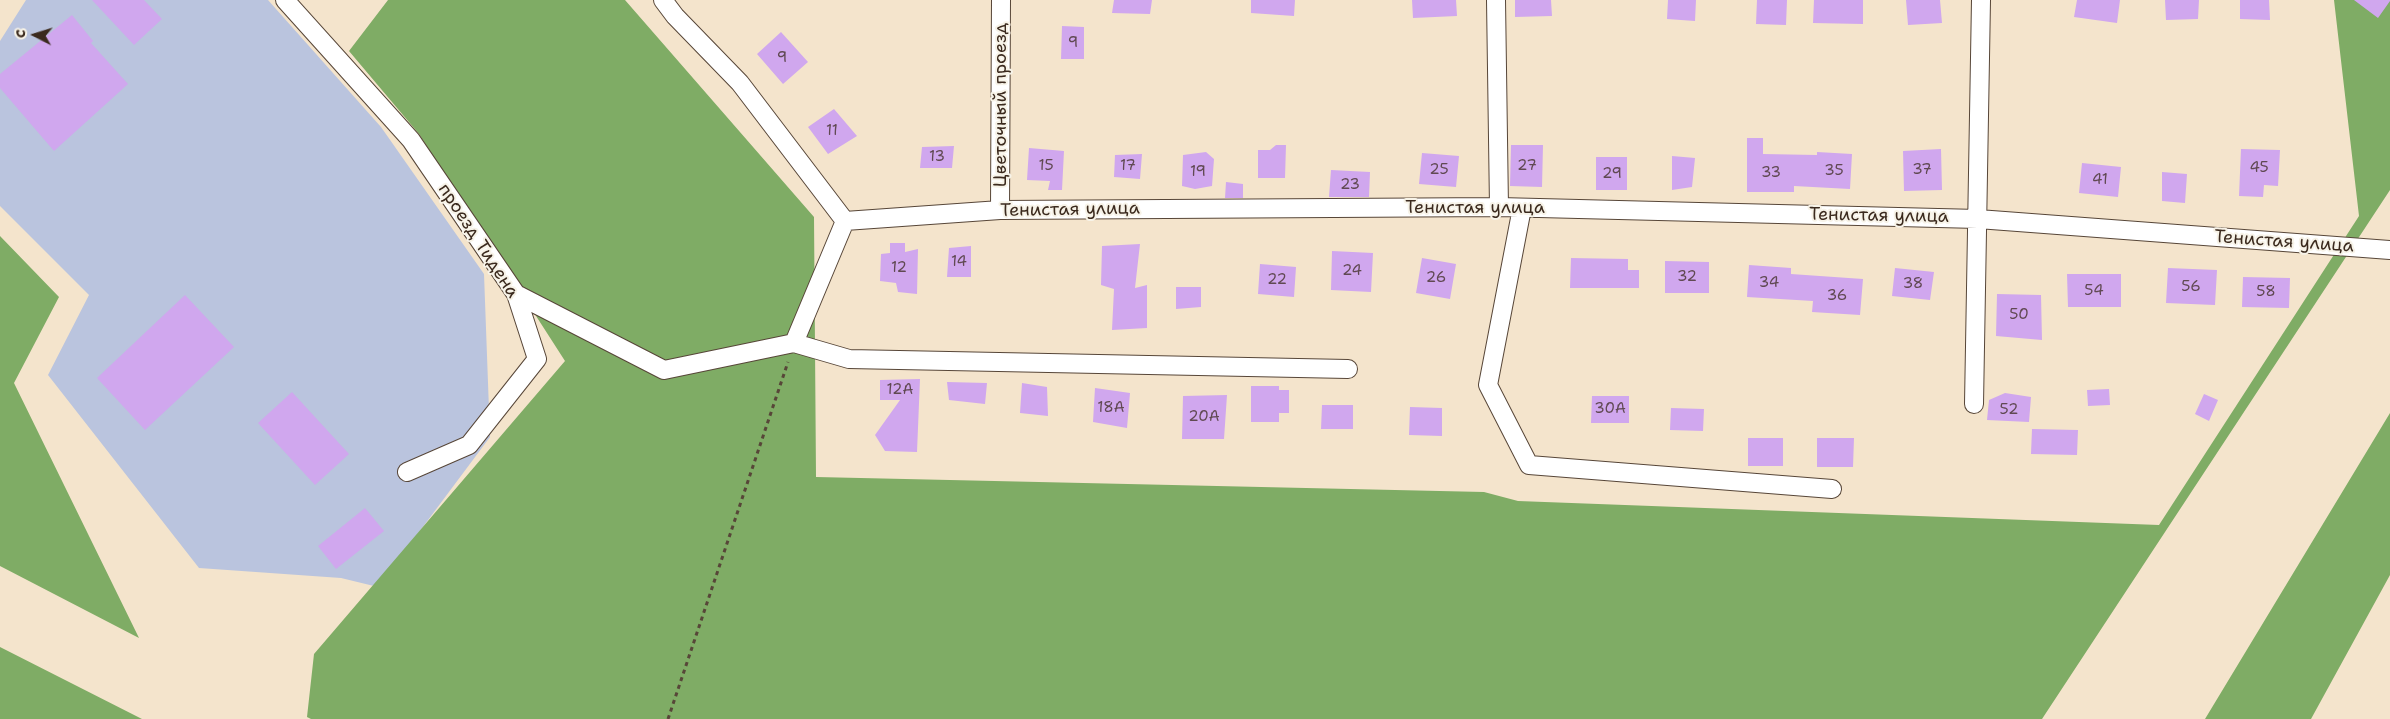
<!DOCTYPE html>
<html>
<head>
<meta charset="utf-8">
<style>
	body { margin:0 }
	#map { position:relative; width:2390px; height:719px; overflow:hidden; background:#f4e4cc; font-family:"Shantell Sans",sans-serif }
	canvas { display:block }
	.north { position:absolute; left:10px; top:10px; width:50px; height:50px; -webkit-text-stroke:4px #f7f3e8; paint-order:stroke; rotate:275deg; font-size:14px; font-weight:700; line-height:20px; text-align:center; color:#3b2a1e }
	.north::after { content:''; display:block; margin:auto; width:18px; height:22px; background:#3b2a1e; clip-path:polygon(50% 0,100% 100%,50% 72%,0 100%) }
</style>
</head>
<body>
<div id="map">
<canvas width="2390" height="719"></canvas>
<div class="north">С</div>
</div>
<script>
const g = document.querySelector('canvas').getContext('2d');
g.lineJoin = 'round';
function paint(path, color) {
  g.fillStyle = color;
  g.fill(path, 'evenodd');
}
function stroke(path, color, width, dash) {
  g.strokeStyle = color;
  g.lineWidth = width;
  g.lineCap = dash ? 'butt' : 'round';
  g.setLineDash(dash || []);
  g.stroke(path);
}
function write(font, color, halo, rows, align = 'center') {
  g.font = font + ' "Shantell Sans",sans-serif';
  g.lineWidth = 4;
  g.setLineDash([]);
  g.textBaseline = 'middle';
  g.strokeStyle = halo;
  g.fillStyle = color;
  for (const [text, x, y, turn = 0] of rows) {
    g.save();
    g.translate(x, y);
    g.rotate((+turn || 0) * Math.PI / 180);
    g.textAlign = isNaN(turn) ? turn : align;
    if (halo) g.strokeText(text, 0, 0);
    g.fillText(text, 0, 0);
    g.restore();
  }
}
paint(new Path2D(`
	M26 0H268L381 127 484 274 490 437 378 587 341 578 199 568 48 375 89 295 0 206V41Z`), '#bac4de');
paint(new Path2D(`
	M388 0H625L814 217 816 477 1484 492 1518 501 2159 525 2359 216 2334 0H2390V190L2042 719H311L307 717 314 654 565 361 419 134 349 51Z
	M0 236 59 297 14 383 139 638 0 566Z
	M2390 413V575L2311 719H2205Z
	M0 647 142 719H0Z`), '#7fac65');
paint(new Path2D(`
	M92 0H144L162 19 134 45Z
	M1114 0H1152L1150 14 1112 13Z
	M1251 0H1295L1294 16 1251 13Z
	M1412 0H1456L1457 16 1413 18Z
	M1515 0H1551L1552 16 1515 17Z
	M1668 0H1696L1695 21 1667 19Z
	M1757 0H1787L1786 25 1756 24Z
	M1814 0H1863V24L1813 23Z
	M1906 0H1940L1942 23 1908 25Z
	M2077 0H2120L2117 23 2074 17Z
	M2165 0H2199L2198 19 2166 20Z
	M2240 0H2269L2270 20 2240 19Z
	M2354 0H2390V1L2378 18Z
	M72 15 93 41 91 43 128 84 54 151 0 88V74Z
	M1062 26 1084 27V59H1061Z
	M781 32 808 62 783 84 757 54Z
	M834 109 857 136 828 154 808 127Z
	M1747 138H1763V154L1817 155V152L1852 154 1850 189 1794 186V192H1747Z
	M1276 145H1286L1285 178H1258V150H1270Z
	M1511 145H1543L1542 187 1510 186Z
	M954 146 952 168H920L922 147Z
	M1029 148 1064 151 1062 190H1048L1050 181 1027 180Z
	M1941 149 1942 190 1904 191 1903 151Z
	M2241 149 2280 150 2278 186 2264 185 2263 197 2239 196Z
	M1206 152 1214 159 1212 186 1195 189 1182 186 1183 155Z
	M1422 153 1459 156 1456 187 1419 184Z
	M1142 154 1140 179 1114 177 1115 155Z
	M1672 156 1695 158 1692 187 1672 190Z
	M1596 157H1627V190H1596Z
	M2082 163 2121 167 2118 197 2079 193Z
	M1331 170 1370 172 1369 197H1329Z
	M2162 172 2187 174 2185 203 2162 201Z
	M1226 182 1243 184V198H1225Z
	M890 243H905V252L918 249 917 294 898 292 896 283 880 281 881 254 890 253Z
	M1140 244 1135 288 1147 285V328L1112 330 1114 289 1101 285 1102 246Z
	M971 246V277H947L949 248Z
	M1332 251 1373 253 1371 292 1331 290Z
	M1422 258 1456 264 1450 299 1416 293Z
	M1571 258 1628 259V270H1639V288H1570Z
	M1665 261 1709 262V293H1665Z
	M1260 264 1296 267 1294 297 1258 294Z
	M1749 265 1791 268V274L1863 279 1860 315 1812 312 1813 301 1747 297Z
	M1895 268 1934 272 1930 300 1892 296Z
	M2168 268 2217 270 2215 305 2166 303Z
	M2067 274H2121V307H2068Z
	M2243 277 2290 278 2289 308 2242 307Z
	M1176 287H1201V307L1176 309Z
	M1997 294 2041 295 2042 340 1996 336Z
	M185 295 234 347 145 430 97 378Z
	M920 379 917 452 885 451 875 435 900 400H880V380Z
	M947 382 987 383 985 404 949 400Z
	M1022 383 1047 387 1048 416 1020 413Z
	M1251 386H1279V390H1289V413H1279V422H1251Z
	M1095 388 1130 393 1127 428 1093 422Z
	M2109 389 2110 405 2088 406 2087 390Z
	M292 392 349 454 315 485 258 423Z
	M2005 393 2031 397 2029 422 1987 420 1989 400Z
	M2204 394 2218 400 2209 421 2195 414Z
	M1227 395 1224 439H1182L1183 396Z
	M1592 396H1629V423H1591Z
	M1322 405H1353V429H1321Z
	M1410 407 1442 408V436L1409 435Z
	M1671 408 1704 409 1703 431 1670 430Z
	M2032 429 2078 430 2077 455 2031 454Z
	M1748 438H1783V466H1748Z
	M1817 438H1854L1853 467H1817Z
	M365 508 384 531 336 569 318 546Z`), '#d0a7ee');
const minor = new Path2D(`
	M285 0 411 140 516 294 537 359 469 445 407 472
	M663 0 675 16 740 83 845 221
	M1496 0 1499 207
	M1522 208 1488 385 1529 465 1832 489
	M1000 210 1001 0
	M845 221 1000 210 1499 207 1978 219 2390 250
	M516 294 664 370 794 343 845 221
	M794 343 849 359 1348 369
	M1974 404 1981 0`);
stroke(minor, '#574638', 20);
stroke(new Path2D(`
	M668 719 788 362`), '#574638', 3, [4, 4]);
stroke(minor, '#fff', 18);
write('15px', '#604952', null, [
	["9",1073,43],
	["9",782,58],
	["11",832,131],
	["13",937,157],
	["15",1046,166],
	["17",1128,166],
	["27",1527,166],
	["45",2259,168],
	["25",1439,170],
	["37",1922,170],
	["35",1834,171],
	["19",1198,172],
	["33",1771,173],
	["29",1612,174],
	["41",2100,180],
	["23",1350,185],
	["14",959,262],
	["12",899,268],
	["24",1352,271],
	["32",1687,277],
	["26",1436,278],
	["22",1277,280],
	["34",1769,283],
	["38",1913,284],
	["56",2191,287],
	["54",2094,291],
	["58",2266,292],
	["36",1837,296],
	["50",2019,315],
	["12А",900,390],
	["18А",1111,408],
	["30А",1610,409],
	["52",2009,410],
	["20А",1204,417]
]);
write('18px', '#3b2a1e', '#f7f3e8', [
	["Цветочный проезд",1001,105,-90],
	["Тенистая улица",1475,208],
	["Тенистая улица",1070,210,-1],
	["Тенистая улица",1879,216,1],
	["проезд Тидена",478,241,57],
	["Тенистая улица",2284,242,4]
]);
</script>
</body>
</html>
